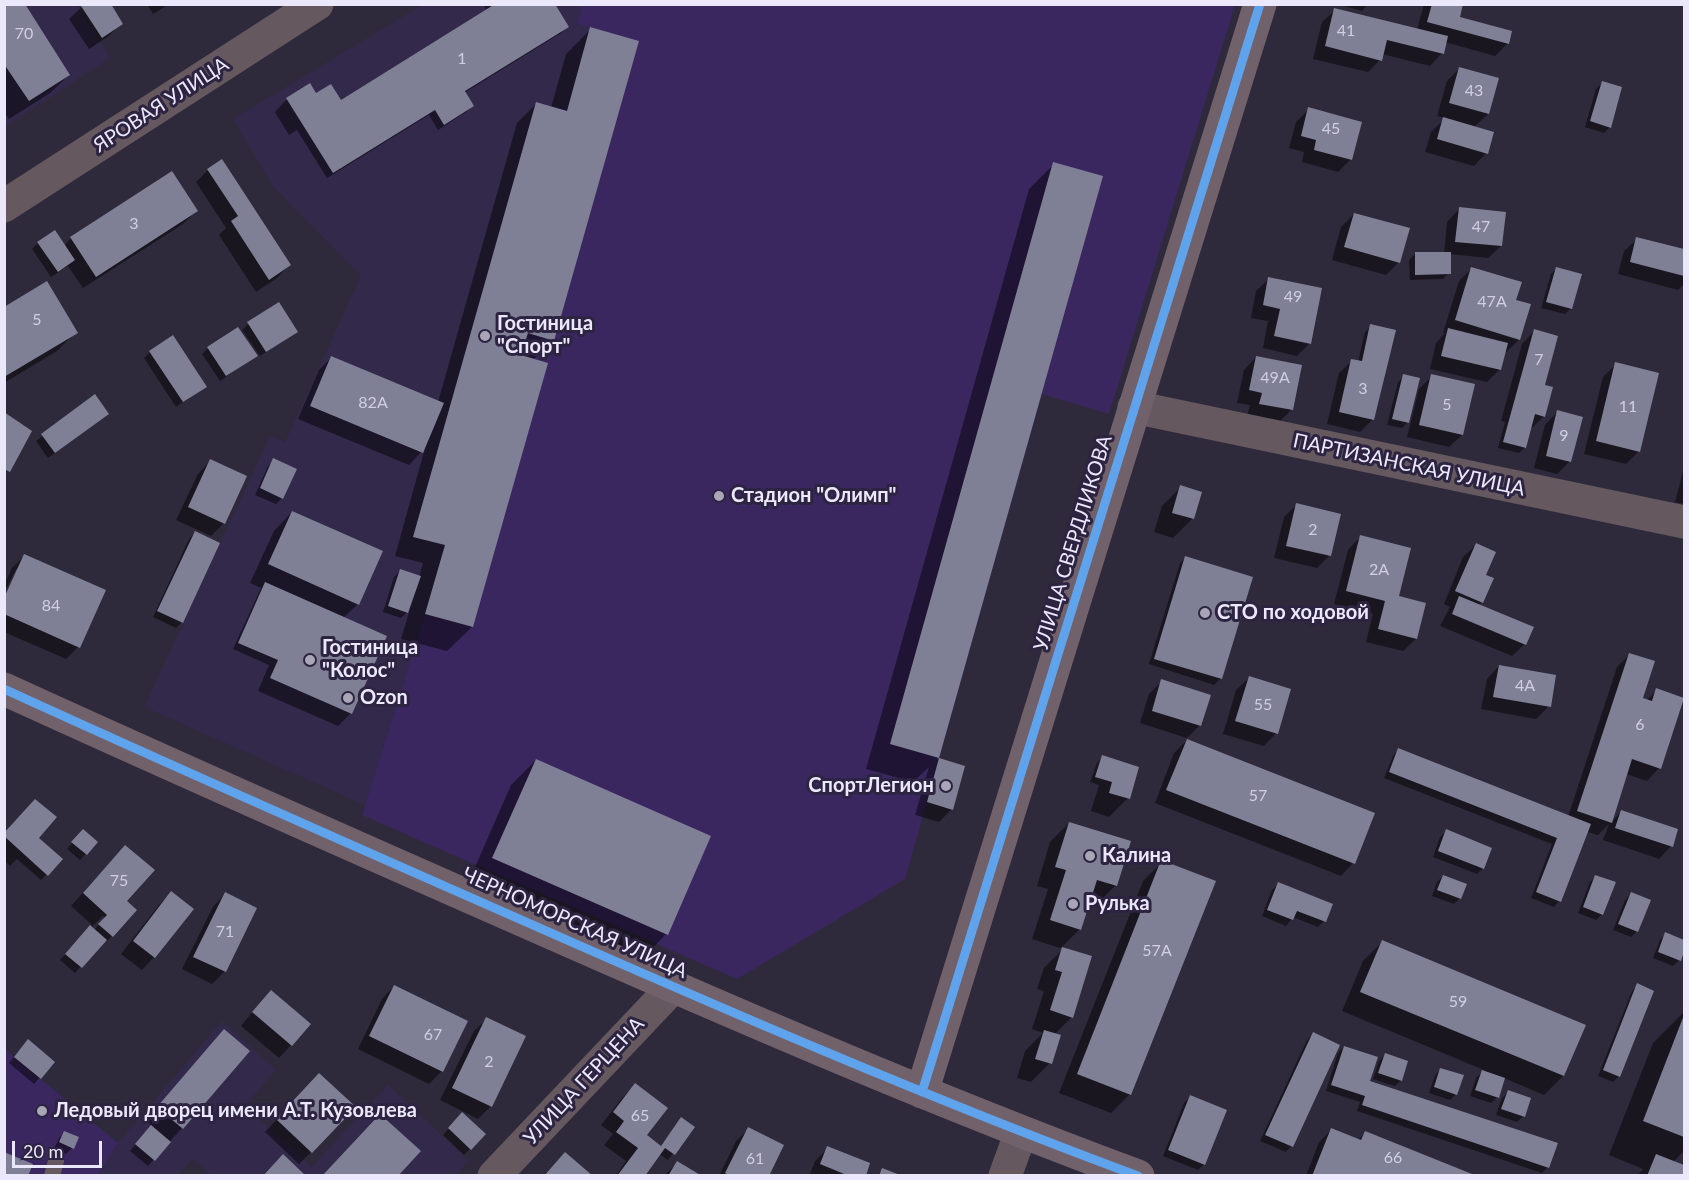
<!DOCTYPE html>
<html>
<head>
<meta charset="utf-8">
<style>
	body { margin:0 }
	#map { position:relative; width:1689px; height:1180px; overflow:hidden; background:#2f2a3b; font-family:Lato,sans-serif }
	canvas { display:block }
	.frame { position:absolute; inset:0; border:6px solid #ece8fc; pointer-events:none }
	.scale { position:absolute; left:12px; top:1141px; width:90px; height:27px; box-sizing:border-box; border:3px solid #ece8fc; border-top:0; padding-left:8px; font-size:18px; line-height:21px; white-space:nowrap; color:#ece8fc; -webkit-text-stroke:4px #2c2441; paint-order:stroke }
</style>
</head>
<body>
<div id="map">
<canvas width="1689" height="1180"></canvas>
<div class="frame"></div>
<div class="scale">20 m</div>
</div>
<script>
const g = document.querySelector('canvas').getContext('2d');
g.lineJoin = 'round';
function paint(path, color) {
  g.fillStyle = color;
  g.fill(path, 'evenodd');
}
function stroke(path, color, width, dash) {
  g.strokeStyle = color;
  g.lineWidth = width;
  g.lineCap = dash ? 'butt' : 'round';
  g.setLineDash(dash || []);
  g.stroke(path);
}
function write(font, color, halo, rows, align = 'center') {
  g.font = font + ' Lato,sans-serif';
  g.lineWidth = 6;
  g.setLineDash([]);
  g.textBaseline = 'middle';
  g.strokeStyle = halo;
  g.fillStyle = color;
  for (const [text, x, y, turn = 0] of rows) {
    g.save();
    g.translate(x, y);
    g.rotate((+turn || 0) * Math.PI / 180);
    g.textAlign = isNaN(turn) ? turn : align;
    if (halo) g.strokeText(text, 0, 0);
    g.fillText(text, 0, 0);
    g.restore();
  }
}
paint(new Path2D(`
	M5 5H77L110 58 5 127Z
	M422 5H582L577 24 590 27 567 111 536 102 413 536 445 545 425 614 365 805 144 707 270 436 285 442 361 276 272 185 233 119Z
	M222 1021 276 1070 245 1105 312 1167 388 1085 469 1161 455 1176 211 1175 193 1159 177 1175 98 1176 118 1143Z`), '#33294b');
paint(new Path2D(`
	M582 5H1235L1109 414 1042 394 905 879 737 979 362 815 425 614 445 546 413 537 536 102 567 110 590 28 577 24Z
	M4 1047 14 1057 118 1143 98 1175H5Z`), '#3a2760');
paint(new Path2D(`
	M4 4 69 75 50 93 9 119 4 112Z
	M85 4 121 23 109 36 89 49 69 19Z
	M147 4H169L153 14Z
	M483 4H553L567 27 561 33 464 93 472 106 466 112 438 130 429 115 327 178 297 130 289 135 275 112 287 99 316 95 341 102 487 11Z
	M1337 4H1368L1362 11Z
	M1424 4H1462L1458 18 1508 43 1495 56 1445 42 1442 53 1430 66 1382 54 1380 60 1368 72 1313 59 1322 22 1335 10 1417 30Z
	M591 29 553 340 533 360 472 627 447 651 401 639 410 609 401 618 383 612 394 577 400 571 419 577 423 563 395 556 425 448 409 465 298 419 319 370 331 358 438 402 517 123 536 104 551 108 566 54Z
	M1460 68 1488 114 1473 128 1486 153 1474 166 1425 152 1431 132 1445 118 1437 116 1447 81Z
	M1602 83 1610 127 1604 133 1585 127 1596 89Z
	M1309 109 1351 159 1338 172 1302 162 1304 152 1289 148 1296 122Z
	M1054 164 1101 177 937 759 964 767 952 809 939 822 915 815 929 767 913 782 866 769 1029 189Z
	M208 170 289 265 277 278 256 292 219 235 226 228 196 182Z
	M1459 209 1501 246 1488 258 1449 254V273L1443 279 1410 280 1409 260 1415 254H1444L1447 222Z
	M196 211 183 224 83 288 68 266 51 277 32 249 38 243 64 246 71 238Z
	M1354 214 1399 262 1386 275 1332 260 1341 227Z
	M1637 239 1684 251V284L1678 290 1618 274 1624 251Z
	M1472 268 1514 301 1519 340 1506 352H1504L1500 369 1487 382 1430 369 1436 343 1445 333H1443L1459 281Z
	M1557 268 1571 308 1565 314 1541 308 1551 274Z
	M1269 279 1310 343 1297 356 1263 348 1268 321 1251 318 1256 291Z
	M4 309 76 332 57 351 4 383Z
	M248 324 296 332 260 356 242 330Z
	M1371 326 1373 419 1360 432 1327 424 1339 373 1352 361 1358 362 1365 332Z
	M1534 331 1543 386 1544 416 1531 429 1525 447 1519 453 1498 448 1505 422 1501 421 1522 344Z
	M208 348 256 356 220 381 202 354Z
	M150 352 205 387 176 407 144 358Z
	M1256 357 1300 366 1291 410 1279 422 1247 416 1250 405 1237 403 1244 370Z
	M1616 364 1639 451 1626 464 1584 454 1603 377Z
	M1404 376 1408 422 1402 428 1387 425 1398 382Z
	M1432 376 1462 435 1449 447 1407 437 1419 389Z
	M95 396 101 419 48 458 36 441Z
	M1557 412 1570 461 1557 474 1534 468 1545 425Z
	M274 460 295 470 282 498 276 504 255 495 268 466Z
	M210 461 224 523 211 536 176 520 198 474Z
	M1684 467V504L1675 502Z
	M1181 487 1200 493 1192 519 1173 538 1154 532 1162 506Z
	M1296 505 1329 556 1317 568 1274 558 1284 517Z
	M292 512 358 604 343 618 351 713 338 726 258 691 269 665 233 649 261 588 250 583 274 531Z
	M195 533 182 622 176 628 153 617 189 539Z
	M1360 537 1397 597 1416 639 1403 651 1366 642 1373 614 1334 604 1348 550Z
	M1476 545 1484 576 1482 602 1478 605 1525 644 1512 656 1440 626 1450 607 1444 604 1463 557Z
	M25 555 78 647 66 659 4 632V602L19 569H16L4 594V585L12 568Z
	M1186 557 1252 578 1220 679 1214 685 1149 664 1180 563Z
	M1630 654 1641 699 1646 701 1657 690 1659 768 1647 781 1626 774 1610 823 1621 812 1671 846 1659 859 1603 840 1609 824 1598 835 1587 832 1559 901 1554 907 1531 898 1552 844 1384 778 1393 756 1398 750 1568 817 1617 667Z
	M1499 666 1549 706 1536 719 1481 709 1487 679Z
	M1249 678 1276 733 1264 746 1223 734 1236 690Z
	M1162 681 1200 725 1187 738 1140 723 1149 694Z
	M1187 740 1353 863 1341 876 1155 803 1174 753Z
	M1103 757 1128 798 1109 817 1091 811 1099 785 1090 782 1097 763Z
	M536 760 666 934 642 959 468 883 511 785Z
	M1069 823 1116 885 1097 904 1089 901 1080 929 1061 948 1090 957 1072 1017 1054 1035 1050 1063 1031 1082 1017 1078 1025 1051 1043 1033 1032 1029 1044 991 1037 989 1044 968 1063 949 1032 939 1048 889 1037 886 1050 842Z
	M1446 831 1483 868 1477 874 1433 857 1440 837Z
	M4 834 37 838 47 874 41 880 17 859 10 866 4 860Z
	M77 837 96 842 80 860 67 849Z
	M113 859 125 902 112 936 106 942 104 940 75 973 60 960 92 925 71 906ZM103 916 105 917 94 930 91 928Z
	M1162 862 1130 1094 1111 1113 1059 1093 1143 881Z
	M1443 876 1460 898 1454 904 1432 896 1437 882Z
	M1596 876 1602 914 1596 920 1578 913 1590 882Z
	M1278 884 1324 921 1318 927 1293 917 1286 926 1262 916 1272 890Z
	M171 893 154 957 142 970 121 954 159 905Z
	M225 894V971L212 984 182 969 213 907Z
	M1631 894 1637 931 1631 937 1613 930 1625 900Z
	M1665 934 1684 942 1679 960 1673 966 1653 958 1660 940Z
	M1382 942 1584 1026 1563 1076 1544 1095 1504 1078 1497 1097 1491 1103 1470 1096 1476 1078 1484 1070 1342 1011 1363 961Z
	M1638 985 1619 1076 1613 1082 1598 1076 1632 991Z
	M394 986 442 1071 429 1084 358 1049 382 999Z
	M258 1005 291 1045 279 1058 241 1026Z
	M1684 1012V1151L1673 1162 1684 1166V1176H1637L1643 1169 1609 1155 1653 1043Z
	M487 1019 491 1106 478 1119 440 1100 474 1031Z
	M224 1031 182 1128 148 1166 130 1151 152 1126 146 1120Z
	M1313 1034 1291 1146 1286 1152 1260 1141 1307 1040Z
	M22 1047 53 1062 34 1084 9 1063Z
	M1344 1047 1368 1082 1548 1167 1542 1173 1357 1111 1360 1102 1326 1091 1338 1053Z
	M1385 1055 1401 1080 1395 1086 1373 1079 1379 1061Z
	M1441 1069 1456 1094 1450 1100 1429 1093 1435 1075Z
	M635 1085 645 1136 660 1147 681 1119 693 1127 668 1160 659 1154 643 1176H616L626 1161 604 1145 613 1134 601 1125 622 1098Z
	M307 1088 311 1152 299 1164 265 1132Z
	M1508 1092 1523 1116 1517 1122 1496 1115 1502 1098Z
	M1190 1097 1204 1164 1198 1170 1163 1156 1184 1103Z
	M462 1114 484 1134 464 1155 443 1135Z
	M749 1129 767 1176H719L736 1141Z
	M1331 1130 1358 1140 1365 1133 1473 1176H1306L1319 1142Z
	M65 1132 72 1148 66 1154 54 1149 59 1138Z
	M828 1148 864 1176H809L815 1161Z
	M677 1163 699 1176H664Z`), '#0007');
paint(new Path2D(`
	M4 4H25L70 75 29 101 4 64Z
	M82 4H111L123 24 102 38 81 6Z
	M495 4H555L569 27 465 91 474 106 444 125 435 110 333 173 286 98 310 83 316 93 331 84 341 100Z
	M1432 4H1463L1460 17 1512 31 1509 44 1427 22Z
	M1334 8 1448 36 1444 54 1387 40 1382 61 1325 46Z
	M590 27 639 41 554 341 528 333 521 355 548 363 473 627 425 614 445 545 413 537 536 102 567 111Z
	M1459 67 1499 78 1489 114 1449 103Z
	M1602 81 1622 87 1611 128 1590 121Z
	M1308 107 1362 122 1352 160 1314 150 1316 140 1301 136Z
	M1443 117 1494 132 1488 154 1437 139Z
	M222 159 291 265 269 280 231 221 238 216 207 169Z
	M1053 162 1103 176 939 758 890 744Z
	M172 171 198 211 96 277 70 237Z
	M1459 207 1506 212 1502 246 1455 242Z
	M1354 213 1410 228 1400 263 1344 247Z
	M55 230 75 260 58 272 37 242Z
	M1636 237 1684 249V276L1630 262Z
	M1415 252H1451V274L1415 275Z
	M1471 267 1522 282 1516 300 1531 304 1520 340 1455 320Z
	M1556 267 1582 274 1572 309 1546 302Z
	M1268 277 1322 288 1311 344 1274 336 1280 309 1263 305Z
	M47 281 78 333 4 377V307Z
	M279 302 298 332 266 352 247 322Z
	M1370 324 1396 330 1374 420 1339 412 1351 359 1362 361Z
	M238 327 258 356 226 376 207 347Z
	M1448 328 1508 343 1501 370 1441 356Z
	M1534 329 1558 336 1545 385 1553 387 1545 417 1535 414 1526 448 1503 442Z
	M173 335 207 387 183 402 149 351Z
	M331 356 444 403 423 453 310 406Z
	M1256 356 1302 365 1293 410 1259 404 1262 393 1249 390Z
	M1615 362 1659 373 1640 452 1596 441Z
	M1403 374 1420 378 1409 423 1392 419Z
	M1431 374 1475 384 1463 435 1419 425Z
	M95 394 109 414 55 453 41 434Z
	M1557 410 1583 417 1571 462 1546 456Z
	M4 412 32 431 10 472 4 469Z
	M273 458 297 469 283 499 260 488Z
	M210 459 247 476 225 524 188 507Z
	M1180 485 1202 492 1194 519 1172 513Z
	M1296 503 1341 514 1331 556 1286 546Z
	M292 511 383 551 359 605 268 564Z
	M195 531 220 543 183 623 157 611Z
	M1360 535 1411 548 1399 596 1426 603 1417 639 1378 629 1385 601 1346 591Z
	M1476 543 1496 552 1486 575 1494 578 1483 603 1455 591Z
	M24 554 106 590 80 648 4 614V598Z
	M1185 556 1253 577 1222 679 1154 659Z
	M400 569 421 576 408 613 388 606Z
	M265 582 387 636 352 714 270 678 278 660 238 643Z
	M1459 596 1534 627 1526 645 1452 614Z
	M1629 653 1655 661 1643 698 1652 701 1656 688 1684 698 1661 769 1632 759 1612 823 1577 811Z
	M1499 665 1556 675 1551 707 1493 697Z
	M1249 676 1291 689 1278 734 1235 721Z
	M1161 679 1211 695 1201 726 1152 711Z
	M1187 739 1375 813 1355 864 1166 790Z
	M1398 748 1591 824 1561 902 1536 892 1557 838 1389 772Z
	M1102 755 1139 767 1130 799 1109 793 1112 782 1095 777Z
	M939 758 965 766 953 810 927 802Z
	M536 759 711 836 668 935 492 858Z
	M35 799 57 817 39 838 63 859 48 876 4 836V833Z
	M1621 810 1678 829 1673 847 1615 828Z
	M1069 822 1131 841 1117 886 1097 880 1081 930 1050 920 1066 870 1055 867Z
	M83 829 98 842 87 855 71 842Z
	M1446 829 1492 848 1484 869 1438 851Z
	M125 845 155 870 127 901 137 910 113 937 98 924 107 915 83 893Z
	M1161 860 1216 881 1131 1095 1077 1074Z
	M1443 875 1467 884 1461 899 1437 890Z
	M1595 875 1616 882 1603 915 1583 907Z
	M1278 882 1333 904 1326 922 1297 911 1293 920 1267 910Z
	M171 891 194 909 155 958 133 941Z
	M225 892 257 908 226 972 193 957Z
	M1631 892 1651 900 1638 932 1618 924Z
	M90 925 107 940 82 968 65 954Z
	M1665 932 1684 940V951L1681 961 1658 952Z
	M1382 940 1586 1025 1564 1076 1360 992Z
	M1062 947 1092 956 1073 1018 1050 1010 1062 972 1055 970Z
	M1637 983 1654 991 1620 1077 1603 1070Z
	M394 985 468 1021 443 1072 369 1036Z
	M271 990 311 1024 292 1046 252 1012Z
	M1684 1015V1137L1643 1121Z
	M486 1017 526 1036 492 1107 452 1088Z
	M224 1029 250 1051 183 1129 157 1107Z
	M1044 1030 1061 1035 1052 1064 1035 1059Z
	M1313 1032 1340 1045 1293 1147 1265 1135Z
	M28 1039 55 1062 41 1079 14 1057Z
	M1344 1046 1378 1057 1370 1081 1558 1143 1549 1168 1362 1105 1365 1096 1331 1085Z
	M1385 1053 1408 1061 1402 1081 1378 1073Z
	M1440 1068 1464 1075 1457 1095 1434 1087Z
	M1482 1070 1505 1078 1499 1098 1475 1090Z
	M319 1073 356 1107 312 1153 276 1119Z
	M635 1083 668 1108 647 1135 661 1146 681 1117 695 1127 675 1155 665 1148 645 1176H617L638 1148 616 1132 624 1121 613 1112Z
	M1508 1090 1531 1098 1525 1117 1501 1109Z
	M1190 1095 1227 1110 1205 1165 1168 1150Z
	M462 1112 486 1134 471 1150 448 1128Z
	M380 1114 421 1151 398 1176H322Z
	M151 1125 171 1142 155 1161 135 1144Z
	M748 1127 784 1145 769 1176H730L725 1173Z
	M1331 1128 1361 1140 1365 1131 1477 1176H1312Z
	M64 1131 79 1137 74 1149 59 1142Z
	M827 1146 870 1163 866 1176H849L820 1164Z
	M4 1152 33 1164 28 1176H4Z
	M565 1152 593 1176H544Z
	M283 1154 306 1176H263Z
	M1656 1154 1684 1165V1176H1647Z
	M677 1161 702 1176H668Z
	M882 1168 900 1175V1176H879Z`), '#7f8096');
stroke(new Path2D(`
	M52 1176 56 1161`), '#65585f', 16);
stroke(new Path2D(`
	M4 206 317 4
	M1134 407 1684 522
	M494 1176 674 986
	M1005 1176 1021 1132`), '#65585f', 33);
stroke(new Path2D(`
	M4 689C172 766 340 840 508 914 716 1006 925 1097 1138 1176
	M922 1092 1260 4`), '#71616a', 33);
stroke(new Path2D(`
	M4 689C172 766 340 840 508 914 716 1006 925 1097 1138 1176
	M922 1092 1260 4`), '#60a3ed', 9);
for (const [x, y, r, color] of [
	[485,336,6,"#aaa6b8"],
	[719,496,6,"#aaa6b8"],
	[1205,613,6,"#aaa6b8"],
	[310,660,6,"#aaa6b8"],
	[348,698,6,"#aaa6b8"],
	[946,786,6,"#aaa6b8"],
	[1090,856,6,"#aaa6b8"],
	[1073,904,6,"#aaa6b8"],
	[42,1111,6,"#aaa6b8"]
]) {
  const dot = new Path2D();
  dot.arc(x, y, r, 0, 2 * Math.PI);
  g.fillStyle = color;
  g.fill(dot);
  stroke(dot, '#2c2441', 2);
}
write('16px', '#d1cee2', null, [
	["41",1346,31],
	["70",24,34],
	["1",462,59],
	["43",1474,91],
	["45",1331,129],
	["3",134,224],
	["47",1481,227],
	["49",1293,297],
	["47А",1492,302],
	["5",37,320],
	["7",1539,360],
	["49А",1275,378],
	["3",1363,389],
	["82А",373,403],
	["5",1447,405],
	["11",1628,407],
	["9",1564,436],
	["2",1313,530],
	["2А",1379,570],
	["84",51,606],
	["4А",1525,686],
	["55",1263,705],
	["6",1640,725],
	["57",1258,796],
	["75",119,881],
	["71",225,932],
	["57А",1157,951],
	["59",1458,1002],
	["67",433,1035],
	["2",489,1062],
	["65",640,1116],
	["66",1393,1158],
	["61",755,1159]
]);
write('20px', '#ece8fc', '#2c2441', [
	["ЯРОВАЯ УЛИЦА",161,105,-33],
	["ПАРТИЗАНСКАЯ УЛИЦА",1409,465,12],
	["УЛИЦА СВЕРДЛИКОВА",1073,543,-73],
	["ЧЕРНОМОРСКАЯ УЛИЦА",575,923,24],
	["УЛИЦА ГЕРЦЕНА",584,1081,-47]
]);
write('bold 20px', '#ece8fc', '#2c2441', [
	["Гостиница",497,324],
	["\"Спорт\"",497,347],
	["Стадион \"Олимп\"",731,496],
	["СТО по ходовой",1217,613],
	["Гостиница",322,648],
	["\"Колос\"",322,671],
	["Ozon",360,698],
	["СпортЛегион",934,786,"right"],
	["Калина",1102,856],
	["Рулька",1085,904],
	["Ледовый дворец имени А.Т. Кузовлева",54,1111]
], 'left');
</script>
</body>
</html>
